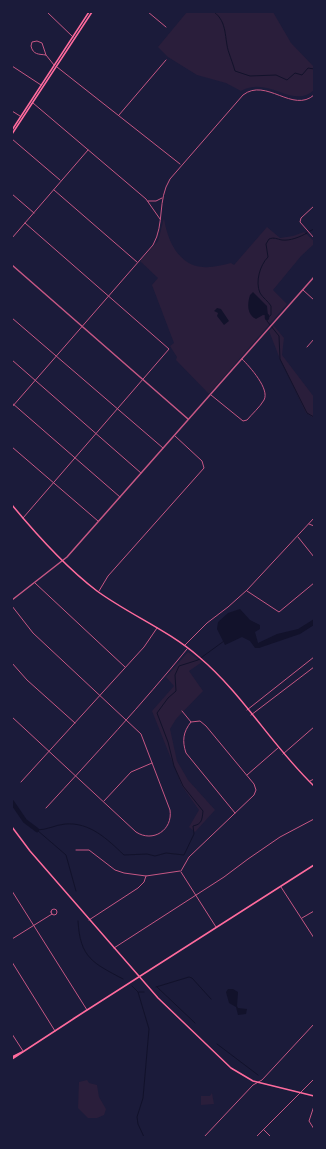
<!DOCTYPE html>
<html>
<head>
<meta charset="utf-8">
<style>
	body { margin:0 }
	#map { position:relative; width:326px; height:1149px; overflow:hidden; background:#1b1b3a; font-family:Helvetica,sans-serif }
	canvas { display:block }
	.frame { position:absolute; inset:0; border:13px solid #1b1b3a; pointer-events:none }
</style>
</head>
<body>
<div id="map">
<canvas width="326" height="1149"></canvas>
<div class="frame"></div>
</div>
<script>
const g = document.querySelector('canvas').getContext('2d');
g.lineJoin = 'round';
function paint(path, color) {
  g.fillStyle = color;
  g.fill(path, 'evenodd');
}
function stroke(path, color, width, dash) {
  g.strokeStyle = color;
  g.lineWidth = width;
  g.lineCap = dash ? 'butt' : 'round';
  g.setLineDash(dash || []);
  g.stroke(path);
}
paint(new Path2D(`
	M187 12H273L291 43 314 67V90C293 110 269 75 241 91L226 83 197 75 168 57 158 47Z
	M164 218C167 240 179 266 203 267 212 268 222 265 231 263L234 265 267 227 280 238 293 236 304 232 314 241V244L301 256 273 290 287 304 209 394 176 360 177 357 170 346 174 343 152 285 158 278 140 261 158 241Z
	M274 326 284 338 282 355 314 397V418L306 413 280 359 269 331Z
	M188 652 202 662 189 671 203 691 176 719 170 729 177 761 188 780 215 810 195 832 189 827 199 810 182 786 152 711 174 686 166 677Z
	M87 1080 89 1083 97 1085 99 1097 106 1109 104 1115 97 1118H88L78 1108 79 1082Z
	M212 1093 214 1104 201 1105V1096H210Z`), '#2a1e3b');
paint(new Path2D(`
	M253 292 267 306 268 316 263 315 256 319C247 315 247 304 250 295Z
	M217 308 221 309 229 321 224 325 217 316 218 313 214 311Z
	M240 609 250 620 260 625V629L255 632 258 643 277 634 298 629 314 619V625L300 634 259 648H255L250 641 242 637 225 645 217 629 218 622 228 613Z
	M228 989H233L238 992 237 1006 238 1008 247 1009 246 1014 238 1015 236 1007 229 1003 226 992Z`), '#12122b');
stroke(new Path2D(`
	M214 12C228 22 224 39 229 53 231 59 233 64 235 71L250 76 276 75 287 80 295 73 302 75 308 68 314 69
	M310 231 314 229
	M307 233C300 237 290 241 282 240 277 239 274 237 269 239L266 244 268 257C260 265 255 282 260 293 263 298 268 301 271 306V315L267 318V321L279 336 280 359 307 413 314 417
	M37 830C47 830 55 825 65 824 90 822 107 839 124 855L147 854 155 856 166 853 184 855 194 834 193 826C202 824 202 820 203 811L183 786 174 766 168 742 157 713 168 698 176 691 175 675 179 666 198 660 224 641
	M37 830 66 855 76 891
	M78 921C80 958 93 963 123 979
	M132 986 138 992 149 1029 143 1098 137 1117 138 1124 144 1137
	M156 987 189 977 192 978 211 999
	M157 987 195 1023
	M139 992H144
	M217 1044 258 1075`), '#12122b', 1);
stroke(new Path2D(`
	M267 318V316
	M12 802 25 821 37 830`), '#12122b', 4.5);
stroke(new Path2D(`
	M47 12 73 37
	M148 12 166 27
	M46 55 42 43 37 41 32 42 31 46C33 55 39 54 46 55L54 65
	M12 66 41 85
	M57 67 180 164
	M33 103 146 199 160 219
	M12 111 20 116
	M119 115 166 60
	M12 139 60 180
	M54 190 137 262
	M12 194 34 213
	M148 201H156L162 198
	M314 206 301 218 300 222 314 238
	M12 238 88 150
	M303 290 314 300
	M12 318 163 448
	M307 347 314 339
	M12 360 141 473
	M211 395 243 421 247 420C252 414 260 407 264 400 270 389 250 367 242 359
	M12 403 120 497
	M12 407 153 245C165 224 157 200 170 179L243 95C266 77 293 114 314 95
	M12 447 98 521
	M23 518 169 349 25 223
	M309 524 314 526
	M298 537 314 557
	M35 583 125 667
	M99 591 108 576 204 468 202 461 175 436
	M247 591 279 612 314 583
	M12 606 33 633 141 734 170 810C173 830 153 843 136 832L12 717
	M185 645 207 623 228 607 247 590 314 518
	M12 663 27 680 75 723
	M247 710 314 657
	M182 711 191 722C183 732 182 741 186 753L235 813
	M251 715 314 667
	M283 754 314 727
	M247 775 278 748
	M310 781 314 779
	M21 782 144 647 157 628
	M104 801 131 772 152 763
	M46 808C94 756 142 704 187 649
	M76 850H89L115 870 124 873 146 876 180 871
	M181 871 189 857 254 795 256 790 254 784 206 726 200 721 191 722
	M181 872 216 927
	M281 887 314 938
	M12 891 87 1010
	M51 912a3 3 0 1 1 6 0a3 3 0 1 1-6 0Z
	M302 918 314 911
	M89 920 138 888 144 882 146 876
	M12 939 52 914
	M114 948 224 877 248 859 280 837 314 819
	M12 962 55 1031
	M12 1034 23 1051
	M314 1106 309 1121 314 1129
	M264 1130 271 1137
	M204 1137 253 1085 262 1080 314 1024
	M256 1137 314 1079`), '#c65784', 1);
stroke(new Path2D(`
	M12 265 188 419
	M12 600 67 557 314 277`), '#c65784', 1.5);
stroke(new Path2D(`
	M12 827 30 851 158 998 231 1068 253 1081 314 1096
	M73 1019 314 865
	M12 1057 22 1052
	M12 1059 87 1010`), '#ff6b9d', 1.5);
stroke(new Path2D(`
	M12 130 89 12
	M12 134 92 12
	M12 505C36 534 68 569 97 591 130 615 168 630 199 657 243 694 272 746 314 786`), '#ff6b9d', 1.5);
</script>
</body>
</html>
